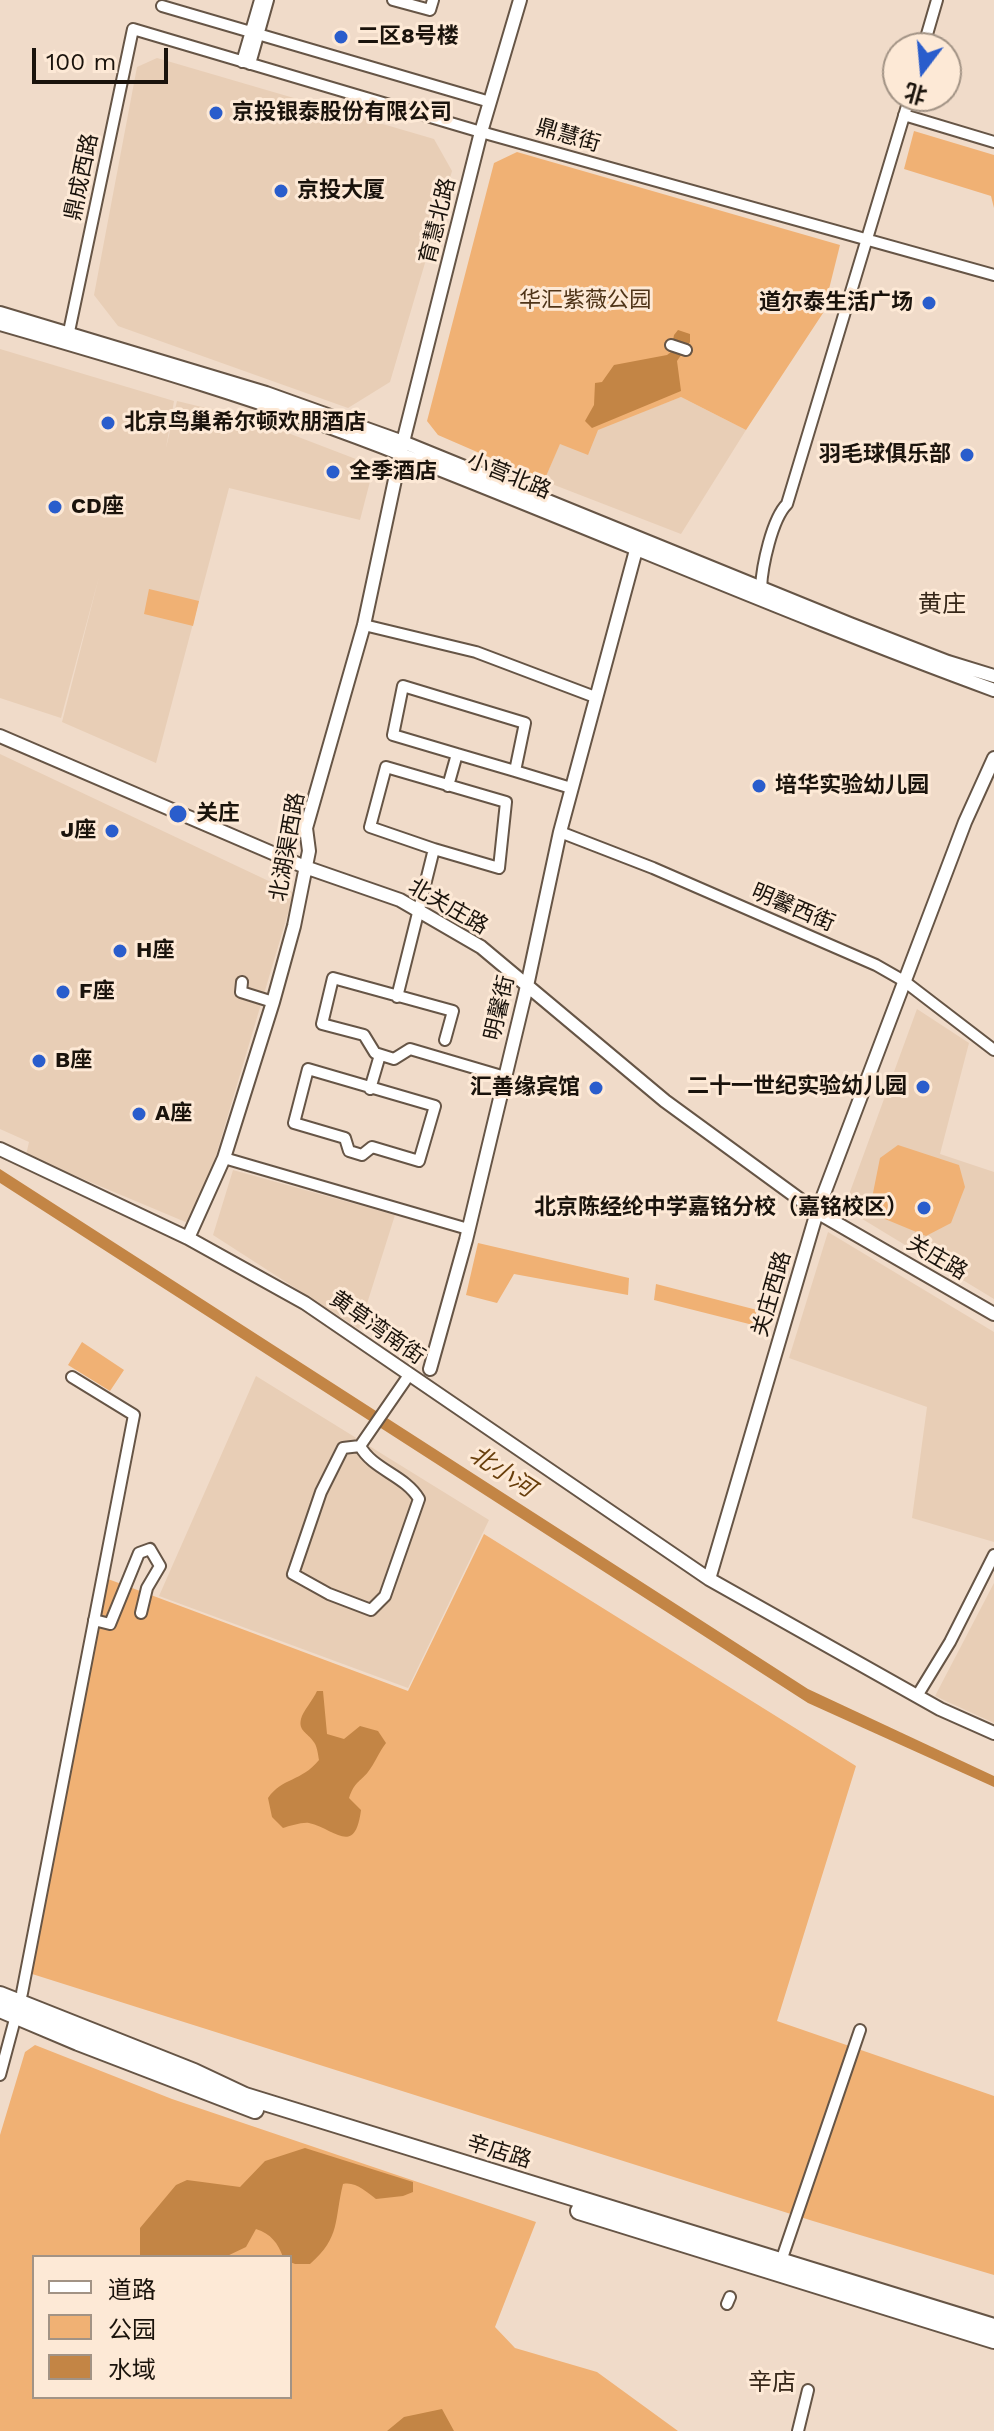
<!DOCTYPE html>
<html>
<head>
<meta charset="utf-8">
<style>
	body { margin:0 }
	#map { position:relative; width:994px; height:2431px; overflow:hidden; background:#f0dbc9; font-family:"Work Sans","Noto Sans SC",sans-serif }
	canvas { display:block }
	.legend { position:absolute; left:32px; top:2255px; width:260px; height:144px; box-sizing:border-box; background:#fde9d6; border:2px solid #a29385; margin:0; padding:10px 14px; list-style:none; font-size:24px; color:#1a130c }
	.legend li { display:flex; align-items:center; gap:16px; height:40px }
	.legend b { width:40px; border:2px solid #a29385 }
	.north { position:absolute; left:882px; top:32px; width:80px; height:80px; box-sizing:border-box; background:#fde9d6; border:2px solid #a29385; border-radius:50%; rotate:196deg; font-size:22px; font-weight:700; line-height:32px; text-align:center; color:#1a130c }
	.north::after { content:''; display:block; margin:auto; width:28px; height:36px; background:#2a5dcc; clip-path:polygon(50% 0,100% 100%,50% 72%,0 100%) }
	.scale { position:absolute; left:32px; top:48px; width:136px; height:36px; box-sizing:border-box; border:4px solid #1a130c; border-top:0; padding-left:10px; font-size:24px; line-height:28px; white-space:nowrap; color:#1a130c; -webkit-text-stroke:6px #fde9d6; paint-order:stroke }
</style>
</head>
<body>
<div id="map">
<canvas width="994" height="2431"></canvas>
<ul class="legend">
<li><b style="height:10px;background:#fff"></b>道路</li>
<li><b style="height:22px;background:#f0b174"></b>公园</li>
<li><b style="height:22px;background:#c38545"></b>水域</li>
</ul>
<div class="north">北</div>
<div class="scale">100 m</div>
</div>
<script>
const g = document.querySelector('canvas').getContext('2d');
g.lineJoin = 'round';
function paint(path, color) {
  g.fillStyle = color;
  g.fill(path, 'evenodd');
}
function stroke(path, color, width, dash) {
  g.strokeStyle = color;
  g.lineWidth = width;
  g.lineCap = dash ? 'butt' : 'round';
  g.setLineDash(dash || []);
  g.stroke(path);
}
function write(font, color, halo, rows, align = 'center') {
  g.font = font + ' "Work Sans","Noto Sans SC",sans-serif';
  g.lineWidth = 6;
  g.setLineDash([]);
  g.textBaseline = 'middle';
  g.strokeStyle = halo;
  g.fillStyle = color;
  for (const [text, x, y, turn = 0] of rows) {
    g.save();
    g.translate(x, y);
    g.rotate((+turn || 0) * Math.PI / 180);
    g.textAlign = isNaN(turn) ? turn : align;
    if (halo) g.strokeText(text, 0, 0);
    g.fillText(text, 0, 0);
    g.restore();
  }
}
paint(new Path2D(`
	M157 58 434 139 452 171 390 382 348 408 118 326 94 295 137 67Z
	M0 349 174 401 166 448 177 401 247 418 245 427 249 418 374 466 360 520 229 488 156 763 62 722 99 577 61 718 0 698Z
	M681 397 746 430 681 534 544 481 560 443Z
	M0 754 294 893 195 1226 26 1155 29 1142 0 1129Z
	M917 1009 969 1043 940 1154 994 1172V1299L859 1217 847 1200Z
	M233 1170 395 1215 359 1329 213 1235Z
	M828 1232 994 1332V1542L912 1518 927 1407 789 1358Z
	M256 1376 489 1520 408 1688 159 1596Z
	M994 1583V1723L935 1696Z`), '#e8ceb6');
paint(new Path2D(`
	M914 131 994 155V208L991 196 904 169Z
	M517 152 840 245 823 313 746 430 681 397 598 430 588 455 560 444 544 481 438 435 427 421 494 163Z
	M149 589 199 601 193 626 144 614Z
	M898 1145 959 1165 965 1187 951 1223 926 1236 885 1219 871 1203 880 1158Z
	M478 1243 629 1278 628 1295 514 1274 497 1303 466 1295Z
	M656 1284 761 1311 757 1326 654 1300Z
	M82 1342 124 1370 110 1391 68 1365Z
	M484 1534 856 1766 777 2021 994 2096V2275L813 2221 29 1973 108 1579 408 1691Z
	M35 2045 172 2099 536 2222 495 2327 515 2348 597 2372 678 2431H0V2135L25 2052ZM34 2257H290V2397H34Z`), '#f0b174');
paint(new Path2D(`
	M678 330 690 334V342L677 361 681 391 592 428 585 421 594 405 595 383 602 382 614 365 667 355 671 352 674 335Z
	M0 1169 808 1689 994 1776V1787L808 1703 0 1183Z
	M317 1691H323L327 1734 344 1739 360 1726 378 1731 386 1743C379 1752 375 1763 368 1772 359 1783 355 1781 349 1798L361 1810C355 1857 335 1829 309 1823 302 1822 290 1826 283 1828L272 1817 268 1798C283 1777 301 1782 319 1760 318 1754 317 1745 313 1741 308 1733 298 1731 301 1719 303 1711 313 1700 317 1691Z
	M305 2148 413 2182V2192L403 2196 376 2199C367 2192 355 2181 343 2184 334 2220 341 2237 310 2264H295L290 2262V2257H283C278 2243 271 2234 256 2229L246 2247 225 2257H140V2228L176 2185 187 2180 240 2187 265 2161Z
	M442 2409 454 2431H387L404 2417Z`), '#c38545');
const minor = new Path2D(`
	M393 0 430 10 433 0
	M162 6 490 102
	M923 48 937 0
	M242 62 260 0
	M250 64 268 0
	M904 115 994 142
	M67 341 133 29 481 132 994 275
	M671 345 686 350
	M761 588C762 566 772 519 787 504L910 96
	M364 625 476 652 595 697
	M515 771 571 788
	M448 786 457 754 515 771 525 723 403 686 393 735 457 754
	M560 832 653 868 876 965 904 981 994 1050
	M242 982 241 992 273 1002
	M397 997 434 849 499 868 506 802 386 767 370 827 434 849
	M445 1040 453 1011 333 978 322 1024 364 1035 375 1053 394 1059 410 1049 505 1077
	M308 1069 435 1106 419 1161 372 1147 362 1155 349 1151 345 1138 294 1123Z
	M370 1089 380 1055
	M224 1158 468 1229
	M360 1446C373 1470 405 1475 419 1499L385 1596 371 1610 329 1594 293 1574 321 1492 343 1448 360 1446 409 1375
	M94 1620 110 1624 139 1553 150 1549 160 1566 147 1588 141 1613
	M917 1696 950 1642 994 1555
	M0 2075 22 1993 134 1415 72 1377
	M780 2264 860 2030
	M727 2304 730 2297
	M798 2431 808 2390`);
const tertiary = new Path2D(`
	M0 313 266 393 403 442 850 624 948 662 994 676
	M0 324C135 363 272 403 403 455 600 532 795 617 994 690
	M0 736 305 867 400 900 481 947 665 1101 817 1212 994 1314
	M0 1149 188 1238 305 1303 709 1579 940 1709 994 1733
	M188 1238 224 1158 273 1002 294 926 309 851 306 828 364 625 403 442 481 132 520 0
	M430 1369 466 1240 527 986 560 832 636 550
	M709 1579 817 1212 965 822 994 758`);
const primary = new Path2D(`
	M0 1995 194 2072 245 2096 994 2327
	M0 2009 78 2042 255 2110
	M579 2211 994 2340`);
stroke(minor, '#665546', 14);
stroke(tertiary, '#665546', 16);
stroke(primary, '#665546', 20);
stroke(minor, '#fff', 10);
stroke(tertiary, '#fff', 12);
stroke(primary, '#fff', 16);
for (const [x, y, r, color] of [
	[341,37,8,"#2a5dcc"],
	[216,113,8,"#2a5dcc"],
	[281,191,8,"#2a5dcc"],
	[929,303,8,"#2a5dcc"],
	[108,423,8,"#2a5dcc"],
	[967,455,8,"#2a5dcc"],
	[333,472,8,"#2a5dcc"],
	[55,507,8,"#2a5dcc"],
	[759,786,8,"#2a5dcc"],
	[178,814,10,"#2a5dcc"],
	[112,831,8,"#2a5dcc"],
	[120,951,8,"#2a5dcc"],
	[63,992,8,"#2a5dcc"],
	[39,1061,8,"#2a5dcc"],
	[923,1087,8,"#2a5dcc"],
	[596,1088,8,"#2a5dcc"],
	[139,1114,8,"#2a5dcc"],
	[924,1208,8,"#2a5dcc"]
]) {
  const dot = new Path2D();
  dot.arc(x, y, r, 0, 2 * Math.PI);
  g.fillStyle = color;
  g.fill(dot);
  stroke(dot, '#fde9d6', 3);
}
write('bold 22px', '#1a130c', '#fde9d6', [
	["二区8号楼",357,37],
	["京投银泰股份有限公司",232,113],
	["京投大厦",297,191],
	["道尔泰生活广场",913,303,"right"],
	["北京鸟巢希尔顿欢朋酒店",124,423],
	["羽毛球俱乐部",951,455,"right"],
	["全季酒店",349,472],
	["CD座",71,507],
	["培华实验幼儿园",775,786],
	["关庄",196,814],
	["J座",96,831,"right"],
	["H座",136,951],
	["F座",79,992],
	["B座",55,1061],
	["二十一世纪实验幼儿园",907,1087,"right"],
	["汇善缘宾馆",580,1088,"right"],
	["A座",155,1114],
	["北京陈经纶中学嘉铭分校（嘉铭校区）",908,1208,"right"]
], 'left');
write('22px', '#1a130c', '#fde9d6', [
	["鼎慧街",568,136,16],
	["鼎成西路",82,177,-78],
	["育慧北路",438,221,-76],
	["小营北路",509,476,22],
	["北湖渠西路",288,847,-80],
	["北关庄路",448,907,30],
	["明馨西街",793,908,23],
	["明馨街",500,1008,-77],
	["关庄路",937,1258,30],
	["关庄西路",772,1294,-74],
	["黄草湾南街",377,1328,35],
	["辛店路",499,2152,17]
]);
write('22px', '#4f3418', '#fde9d6', [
	["华汇紫薇公园",585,301]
]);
write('24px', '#362719', '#fde9d6', [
	["黄庄",942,605],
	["辛店",772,2383]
]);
write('italic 24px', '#683e0b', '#fde9d6', [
	["北小河",502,1472,33]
]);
</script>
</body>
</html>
